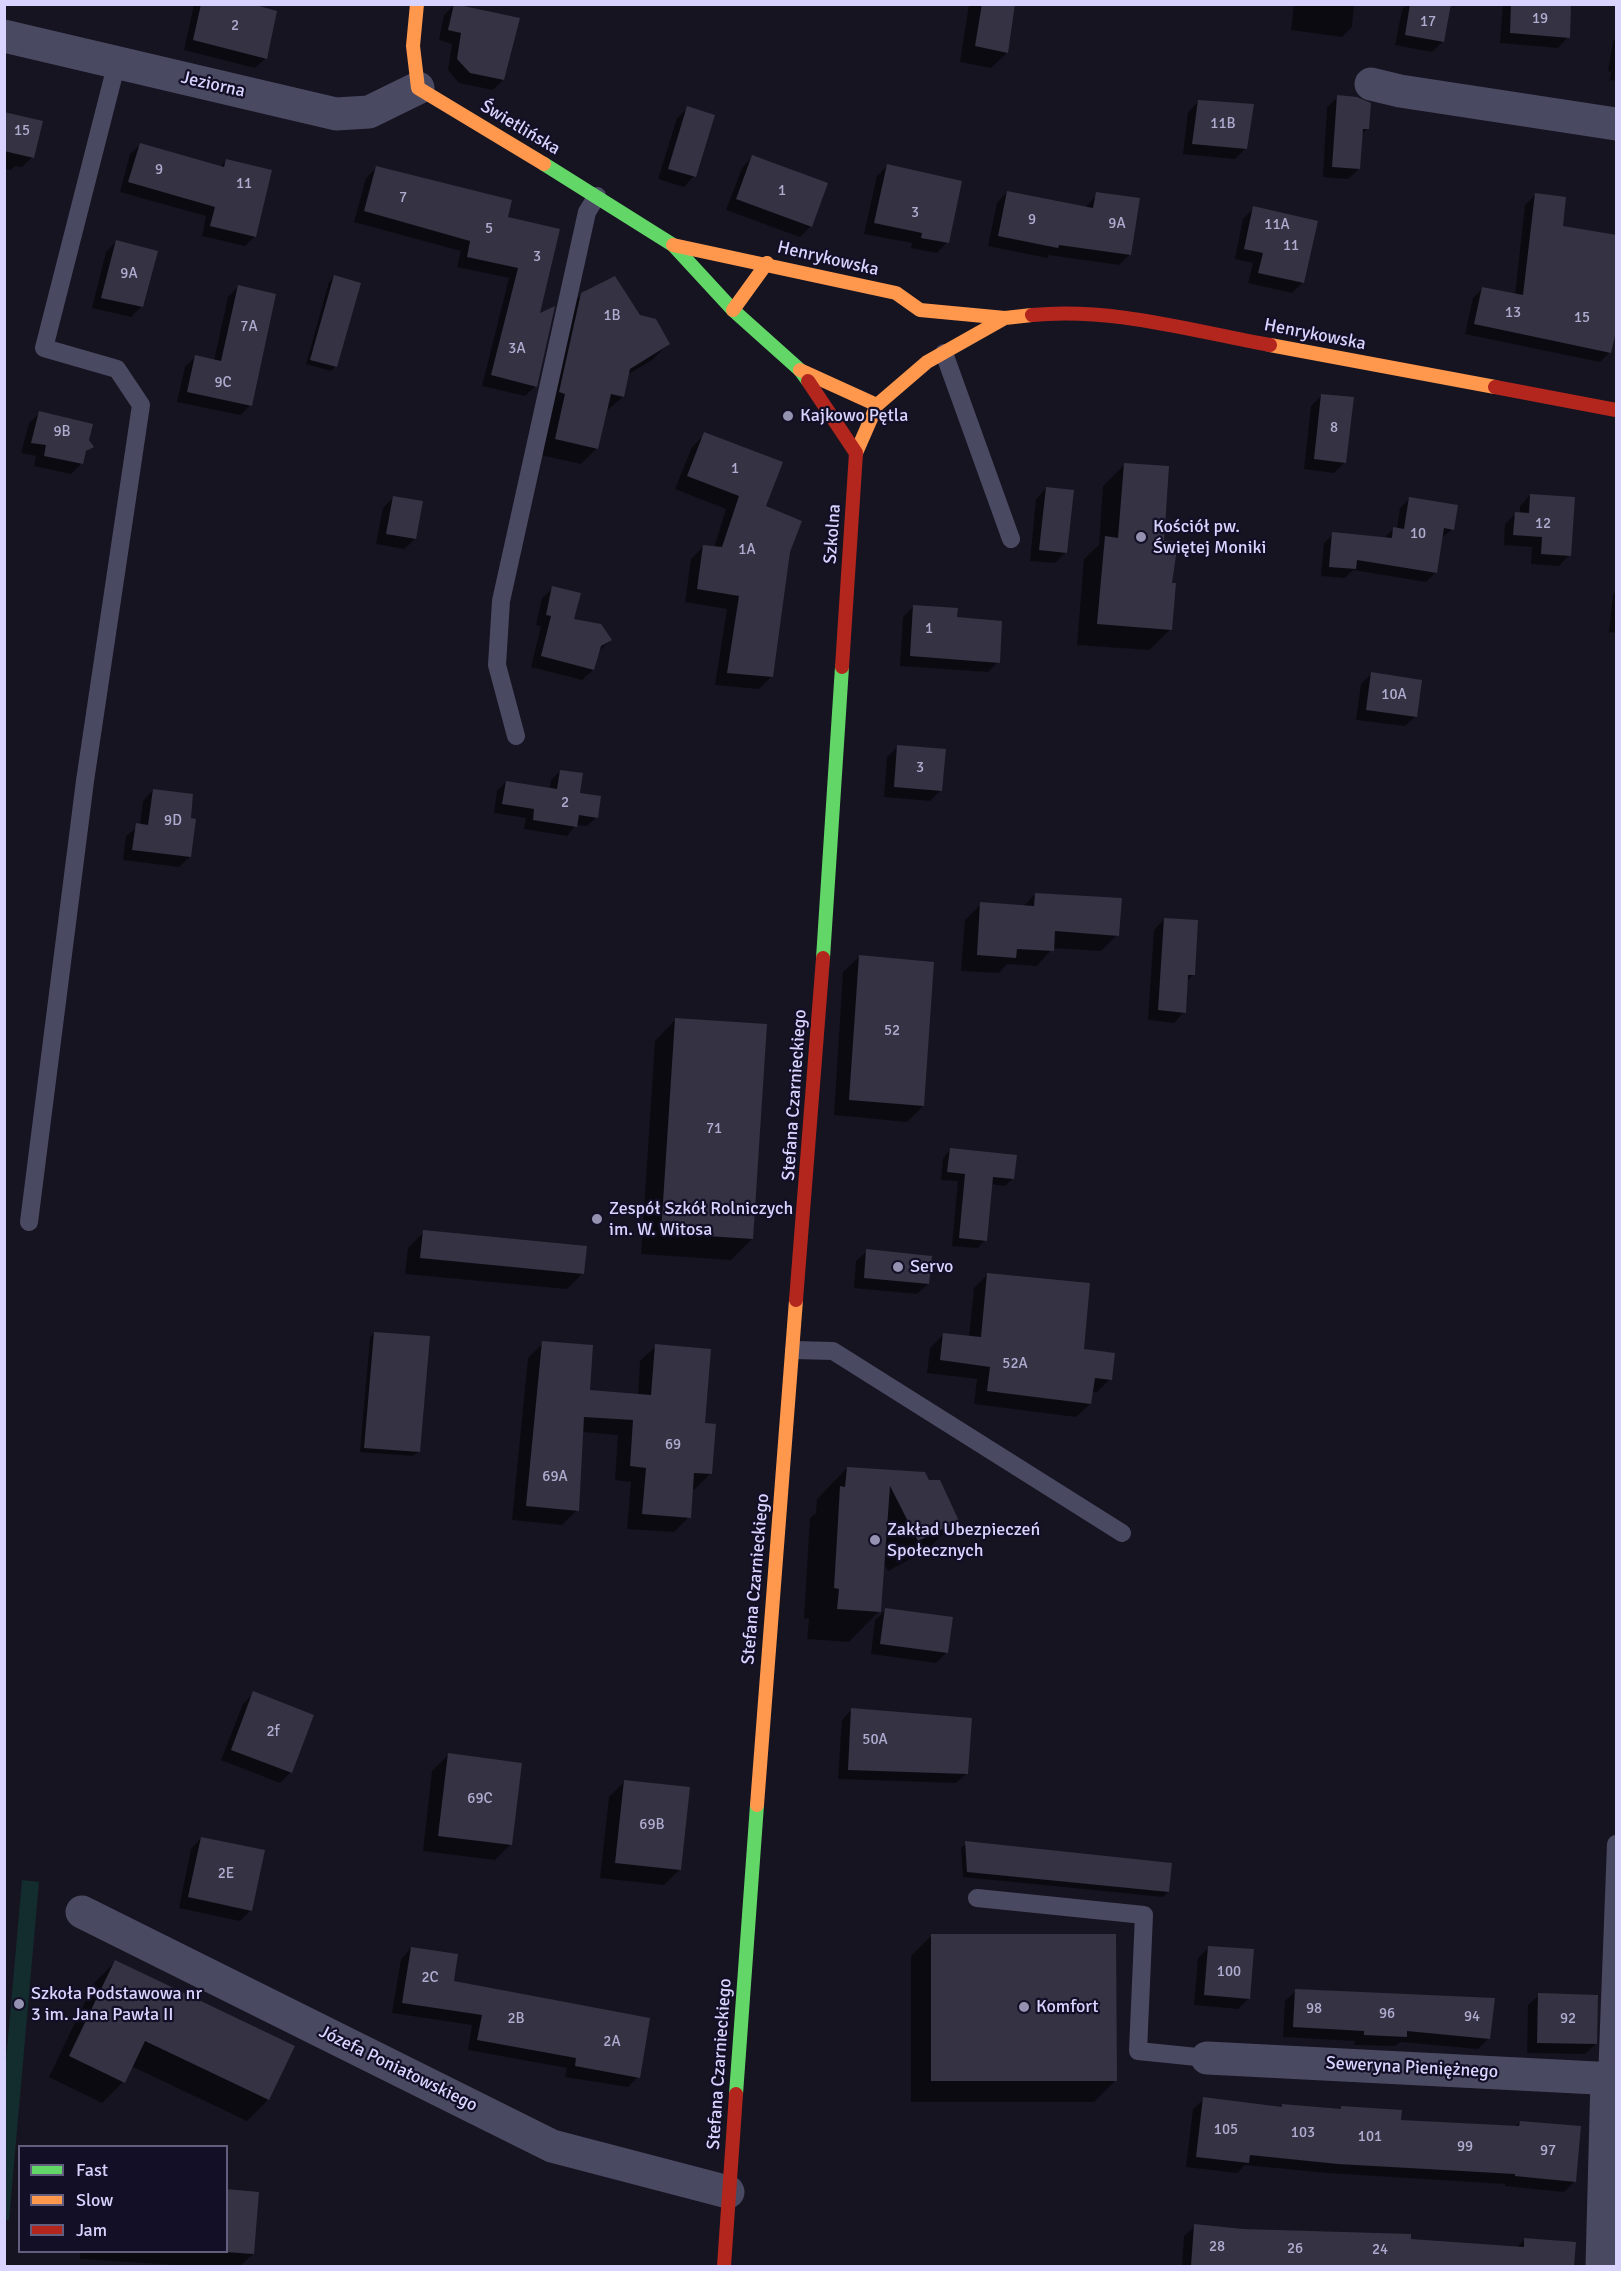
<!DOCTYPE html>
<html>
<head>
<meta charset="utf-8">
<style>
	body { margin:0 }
	#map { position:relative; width:1621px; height:2271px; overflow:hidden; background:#161421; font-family:Signika,sans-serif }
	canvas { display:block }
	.frame { position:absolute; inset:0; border:6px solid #d9d4ff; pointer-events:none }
	.legend { position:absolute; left:18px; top:2145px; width:210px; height:108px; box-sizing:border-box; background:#130f26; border:2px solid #625e7d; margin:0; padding:8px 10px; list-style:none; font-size:18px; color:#d9d4ff }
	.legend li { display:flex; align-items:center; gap:12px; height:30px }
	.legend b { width:30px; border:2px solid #625e7d }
</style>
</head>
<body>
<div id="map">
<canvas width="1621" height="2271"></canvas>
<div class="frame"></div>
<ul class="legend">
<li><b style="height:8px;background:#63d668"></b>Fast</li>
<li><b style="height:8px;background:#ff974d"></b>Slow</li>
<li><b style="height:8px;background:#b3261e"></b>Jam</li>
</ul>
</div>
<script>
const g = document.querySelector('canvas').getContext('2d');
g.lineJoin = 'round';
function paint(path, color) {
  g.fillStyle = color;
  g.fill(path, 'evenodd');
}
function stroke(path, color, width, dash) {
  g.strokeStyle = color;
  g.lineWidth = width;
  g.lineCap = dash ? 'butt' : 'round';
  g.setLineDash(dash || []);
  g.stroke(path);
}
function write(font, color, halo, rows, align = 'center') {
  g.font = font + ' Signika,sans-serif';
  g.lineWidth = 4.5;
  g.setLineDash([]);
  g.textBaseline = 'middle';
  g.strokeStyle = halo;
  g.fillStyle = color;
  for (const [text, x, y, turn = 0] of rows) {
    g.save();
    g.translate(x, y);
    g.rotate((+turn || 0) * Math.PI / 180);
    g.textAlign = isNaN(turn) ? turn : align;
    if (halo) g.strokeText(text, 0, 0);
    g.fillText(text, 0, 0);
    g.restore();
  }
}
paint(new Path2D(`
	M22 1880 39 1882 9 2220H4L5 2072Z`), '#132c2d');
paint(new Path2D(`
	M194 4H247L266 58 255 68 184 50Z
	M969 4H1014L1007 53 991 68 960 62Z
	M1294 4H1354L1352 27 1342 37 1291 30Z
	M1407 4H1438L1443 42 1432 52 1395 45 1402 10Z
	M1503 4H1569L1568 37 1558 48 1500 43Z
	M454 5 503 80 493 90 459 83 448 70 452 44 439 40 444 15Z
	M1616 38V81L1610 80 1611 72 1608 71 1613 41Z
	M1338 97 1368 128 1361 135 1359 169 1348 179 1323 177 1327 107Z
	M1199 101 1246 148 1235 159 1183 154 1188 112Z
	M688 108 694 176 684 187 658 179 677 118Z
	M4 113 32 157 22 167 15 166 11 170 4 169Z
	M140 145 220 167 226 161 255 236 245 246 202 236 206 216 120 192 130 154Z
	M752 157 811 226 800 237 726 210 742 168Z
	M888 165 947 242 937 253 911 248 912 243 864 234 877 176Z
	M376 168 506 218 538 316 536 386 525 396 482 386 509 278 457 267 461 251 354 222 366 178Z
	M1007 192 1085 208 1097 194 1130 254 1119 265 1049 255 1047 258 988 246 997 203Z
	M1535 195 1561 227 1610 352 1600 362 1465 334 1473 298 1483 288 1515 295 1525 205Z
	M1254 208 1303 282 1292 293 1248 283 1253 263 1235 259 1243 219Z
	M116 242 142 306 131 317 92 308 106 252Z
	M334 277 336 366 331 371 306 364 329 282Z
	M238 287 251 405 240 415 177 402 185 367 195 357 214 361 228 297Z
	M582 294 639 317 668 344 652 360 627 375 623 397 605 412 597 448 581 464 540 455 565 311Z
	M1322 395 1345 462 1334 473 1304 469 1311 406Z
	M40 413 88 440 92 446 84 454 81 464 71 474 34 466 36 456 21 453 29 423Z
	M705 434 764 507 788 552 772 676 759 689 715 685 727 609 685 602 691 559 704 546 714 548 726 509 675 489 692 447Z
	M1124 465 1162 542 1170 584 1171 629 1149 650 1077 645 1084 559 1099 545 1103 486Z
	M1046 488 1066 552 1055 563 1030 561 1036 499Z
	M1530 495 1569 555 1559 566 1531 564 1532 547 1504 545 1505 524 1515 514H1520V506Z
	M394 497 415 539 404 549 376 544 383 508Z
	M1409 499 1453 529 1441 538 1436 572 1426 582 1353 570 1345 578 1321 576 1324 543 1333 534 1384 538 1394 528 1397 529 1400 508Z
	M553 588 573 620 611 640 598 652 593 670 582 680 531 667 541 626 536 625 542 598Z
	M1616 591V633L1609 632 1613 594Z
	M914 606 956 619 998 662 988 672 900 666 903 617Z
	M1371 674 1416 716 1405 726 1356 720 1361 684Z
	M897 747 941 790 930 801 884 797 887 757Z
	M560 771 597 817 587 826 576 825 567 836 524 829 526 818 494 813 497 791 506 782 550 789 551 780Z
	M153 790 190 857 179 867 123 860 126 836 140 825 143 801Z
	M1035 894 1117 935 1101 951 1053 948 1037 966 1007 964 999 973 961 971 965 920 981 904 1023 907Z
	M1164 919 1193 975 1186 982 1184 1012 1174 1023 1148 1020 1154 930Z
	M859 957 923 1106 907 1122 834 1115 843 972Z
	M676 1019 752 1239 731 1260 641 1254 655 1041Z
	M950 1150 1013 1178 1005 1186 990 1184 985 1240 978 1248 952 1246 958 1181 941 1180 943 1158Z
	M424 1232 583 1273 567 1289 405 1274 408 1248Z
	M867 1251 928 1284 917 1294 854 1288 856 1261Z
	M987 1275 1083 1350 1110 1379 1097 1392H1091L1090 1404 1076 1417 974 1404 977 1379 927 1373 930 1348 944 1334 969 1337 974 1288Z
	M374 1333 418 1452 413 1456 360 1452 370 1338Z
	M543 1343 588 1391 638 1395 640 1361 656 1346 704 1424 710 1474 695 1489H692L689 1517 674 1532 627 1529 631 1482 615 1480 618 1435 582 1432 577 1510 562 1525 512 1520 528 1358Z
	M847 1468 924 1473 957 1520 926 1551 888 1571 883 1561 879 1611 849 1642 807 1639 809 1619 804 1618 810 1518 816 1513 817 1499Z
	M886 1610 946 1653 936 1663 871 1654 875 1620Z
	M254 1693 291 1772 280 1783 221 1760 243 1704Z
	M852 1709 967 1773 956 1783 838 1779 842 1720Z
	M448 1755 511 1844 495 1860 423 1851 432 1771Z
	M625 1781 680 1869 664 1885 600 1878 609 1797Z
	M201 1838 251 1910 240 1921 179 1908 191 1849Z
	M966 1843 1168 1892 1163 1897 963 1877 961 1848Z
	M932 1935 1115 2081 1094 2102H911V1956Z
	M1209 1947 1248 1999 1238 2009 1194 2005 1198 1958Z
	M411 1948 452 1982 638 2077 628 2087 565 2077 567 2068 468 2050 472 2025 392 2013 401 1959Z
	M115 1962 293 2047 268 2100 247 2121 131 2066 123 2082 102 2103 49 2077 94 1983Z
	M1296 1991 1489 2038 1478 2049 1400 2042 1395 2046 1354 2045 1355 2041 1283 2037 1285 2001Z
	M1539 1995 1596 2044 1585 2054 1527 2053 1528 2005Z
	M1204 2099 1280 2108 1283 2106 1339 2111 1342 2108 1400 2121 1515 2127 1520 2122 1575 2181 1564 2192 1505 2186V2184L1327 2173 1245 2165 1237 2173 1186 2167 1193 2109Z
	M1195 2226 1516 2248 1525 2239 1574 2243 1572 2266H1182L1184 2236Z
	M80 2252H226L253 2254 240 2266H192L80 2259Z`), '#0007');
paint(new Path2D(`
	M201 4H252L277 11 267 59 193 40Z
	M454 4 520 18 504 80 470 73 457 59 461 33 448 30Z
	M982 4H1015L1008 53 975 46Z
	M1410 4H1451L1444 42 1405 35Z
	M1511 4H1571L1570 38 1510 33Z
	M1337 95 1357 97 1371 103 1369 129H1363L1360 169 1332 167Z
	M1198 100 1254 104 1247 149 1192 144Z
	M687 106 715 115 696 177 668 169Z
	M4 112 43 121 34 158 4 151Z
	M140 143 224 167 226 159 272 170 256 237 210 226 215 207 128 182Z
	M752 155 828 183 812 227 736 199Z
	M887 164 962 181 949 243 921 238 922 233 874 223Z
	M376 166 512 200 508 217 560 229 540 313 555 306 537 387 491 375 518 268 467 257 470 241 364 211Z
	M1007 191 1093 208 1096 192 1140 198 1131 255 1059 245 1058 248 998 236Z
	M1535 193 1566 197 1563 226 1617 235V327L1611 353 1474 324 1482 287 1523 295Z
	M1253 206 1318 221 1304 283 1258 273 1263 253 1244 249Z
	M116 240 158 251 143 307 101 298Z
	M334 275 361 283 337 367 310 360Z
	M615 276 640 315 656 319 670 344 630 369 624 397 611 394 598 449 555 439 565 394 559 392 581 293Z
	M238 285 276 294 252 406 187 392 195 355 221 361Z
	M1321 394 1354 397 1346 463 1314 459Z
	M39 411 93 424 89 440 94 447 86 451 83 464 44 456 46 445 31 443Z
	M704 432 783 462 766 506 802 521 790 552 773 677 727 673 739 596 697 589 703 545 722 547 739 496 687 476Z
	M1124 463 1169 466 1164 541 1178 542 1172 583H1176L1172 630 1097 624 1105 536 1118 538Z
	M1046 487 1074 490 1067 553 1039 550Z
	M1530 494 1575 497 1571 556 1541 554 1542 537 1513 535 1515 512 1529 513Z
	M393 496 423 501 416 539 386 534Z
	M1409 497 1458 505 1454 530 1444 528 1437 573 1357 560 1356 569 1329 567 1332 532 1392 538 1393 527 1404 529Z
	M552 586 581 593 574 619 601 624 612 640 601 646 594 670 541 656 551 616 546 615Z
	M913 605 958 608 957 617 1002 621 1000 663 910 656Z
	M1371 672 1422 680 1417 717 1366 710Z
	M897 745 946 749 942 791 894 787Z
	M560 770 583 773 580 793 601 796 598 818 579 815 577 827 533 820 534 809 502 804 506 781 557 789Z
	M153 789 193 794 191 818 196 819 191 857 132 850 136 823 148 825Z
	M1035 893 1122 898 1119 936 1055 931 1054 951 1017 949 1016 958 977 955 980 902 1034 906Z
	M1164 918 1198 920 1195 975H1188L1186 1013 1158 1010Z
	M859 955 934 962 924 1106 849 1100Z
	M675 1018 767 1024 753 1239 661 1233Z
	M950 1148 1017 1155 1014 1179 993 1177 987 1241 959 1238 965 1174 947 1172Z
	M423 1230 587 1246 584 1274 420 1258Z
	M866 1249 932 1256 929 1284 864 1278Z
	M987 1273 1090 1283 1084 1349 1115 1353 1112 1380 1095 1378 1091 1404 987 1391 990 1367 940 1360 943 1333 981 1337Z
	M374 1332 430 1336 420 1452 364 1448Z
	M542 1341 593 1345 590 1390 651 1395 655 1344 711 1349 705 1423 716 1424 712 1474 694 1473 691 1518 642 1514 646 1468 630 1466 633 1420 584 1417 579 1511 526 1506Z
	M847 1467 925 1472 929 1480H940L959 1521 918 1541 890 1486 881 1612 837 1609 839 1589 834 1588 838 1521 840 1486 845 1487Z
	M885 1608 953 1617 948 1653 880 1644Z
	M253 1691 314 1715 292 1773 231 1750Z
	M851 1708 972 1718 968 1774 848 1770Z
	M448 1753 522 1763 512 1845 438 1836Z
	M624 1780 690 1787 681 1870 615 1863Z
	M201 1837 265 1850 252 1911 188 1897Z
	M965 1841 1172 1863 1169 1892 967 1872Z
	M931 1934H1116L1117 2081H931Z
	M1208 1946 1254 1949 1250 1999 1204 1995Z
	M411 1947 458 1954 454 1981 650 2018 640 2078 575 2066 576 2058 477 2040 482 2015 402 2003Z
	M115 1960 295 2046 269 2100 145 2041 125 2083 69 2056Z
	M1295 1989 1495 1998 1490 2039 1407 2031V2037L1364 2035V2031L1293 2027Z
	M1538 1993 1598 1995 1597 2044 1537 2043Z
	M1203 2097 1282 2107V2104L1341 2109V2106L1402 2110 1401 2120 1519 2126 1520 2121 1581 2126 1576 2182 1515 2176V2174L1338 2164 1250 2155 1249 2163 1196 2157Z
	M226 2189 259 2192 254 2254 226 2252Z
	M1194 2224 1243 2229 1411 2234V2239L1524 2247V2238L1576 2242 1574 2266H1191Z`), '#343243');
stroke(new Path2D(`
	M944 353 1011 539
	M516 736 497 665 501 601 587 212 597 196
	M29 1222 85 781 141 405 117 369 44 348 117 62
	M794 1350 833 1351 1122 1533
	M977 1898 1144 1915 1138 2051 1207 2058
	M1607 2079 1616 1844`), '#4a4962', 18);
stroke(new Path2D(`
	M4 36 336 114 369 112 418 88
	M1371 84 1400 91 1616 124
	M82 1912 552 2146 728 2192
	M1207 2058 1616 2079
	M1602 2266 1607 2079`), '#4a4962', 33);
stroke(new Path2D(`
	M544 164 673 245 733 310 800 370 808 381
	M823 958 842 667
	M736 2094 757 1805`), '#63d668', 14);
stroke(new Path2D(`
	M417 4 413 46 418 88 544 164
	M673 245 896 293 920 310 1005 318 1032 315
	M733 310 767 263
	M1270 345 1495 387
	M800 370 877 405
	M856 453 877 405 927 362 1005 318
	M757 1805 796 1300`), '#ff974d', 14);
stroke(new Path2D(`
	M1032 315C1112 307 1192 331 1270 345
	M808 381 856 453 842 667
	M1495 387 1616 410
	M796 1300 823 958
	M724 2266 736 2094`), '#b3261e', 14);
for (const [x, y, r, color] of [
	[788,416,6,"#9591b1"],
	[1141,537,6,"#9591b1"],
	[597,1219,6,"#9591b1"],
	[898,1267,6,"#9591b1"],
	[875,1540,6,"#9591b1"],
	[19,2004,6,"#9591b1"],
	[1024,2007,6,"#9591b1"]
]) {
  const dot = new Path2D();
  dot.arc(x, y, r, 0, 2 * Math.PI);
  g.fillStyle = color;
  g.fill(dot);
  stroke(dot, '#130f26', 2);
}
write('15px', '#b0acd0', null, [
	["19",1540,19],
	["17",1428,22],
	["2",235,26],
	["11B",1223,124],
	["15",22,131],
	["9",159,170],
	["11",244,184],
	["1",782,191],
	["7",403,198],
	["3",915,213],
	["9",1032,220],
	["9A",1117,224],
	["11A",1277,225],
	["5",489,229],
	["11",1291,246],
	["3",537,257],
	["9A",129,274],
	["13",1513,313],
	["1B",612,316],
	["15",1582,318],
	["7A",249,327],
	["3A",517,349],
	["9C",223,383],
	["8",1334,428],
	["9B",62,432],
	["1",735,469],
	["12",1543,524],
	["10",1418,534],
	["1A",747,550],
	["1",929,629],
	["10A",1394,695],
	["3",920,768],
	["2",565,803],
	["9D",173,821],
	["52",892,1031],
	["71",714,1129],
	["52A",1015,1364],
	["69",673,1445],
	["69A",555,1477],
	["2f",273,1732],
	["50A",875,1740],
	["69C",480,1799],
	["69B",652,1825],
	["2E",226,1874],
	["100",1229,1972],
	["2C",430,1978],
	["98",1314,2009],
	["96",1387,2014],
	["94",1472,2017],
	["2B",516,2019],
	["92",1568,2019],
	["2A",612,2042],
	["105",1226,2130],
	["103",1303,2133],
	["101",1370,2137],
	["99",1465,2147],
	["97",1548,2151],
	["28",1217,2247],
	["26",1295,2249],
	["24",1380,2250]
]);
write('18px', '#d9d4ff', '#130f26', [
	["Jeziorna",213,85,13],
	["Świetlińska",520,128,31],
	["Henrykowska",828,259,13],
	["Henrykowska",1315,335,11],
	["Szkolna",833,534,-86],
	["Stefana Czarnieckiego",795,1095,-86],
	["Stefana Czarnieckiego",756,1579,-85],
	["Stefana Czarnieckiego",720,2064,-86],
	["Seweryna Pieniężnego",1412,2068,3],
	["Józefa Poniatowskiego",398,2069,26]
]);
write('18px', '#d9d4ff', '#130f26', [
	["Kajkowo Pętla",800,416],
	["Kościół pw.",1153,527],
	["Świętej Moniki",1153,548],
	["Zespół Szkół Rolniczych",609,1209],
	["im. W. Witosa",609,1230],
	["Servo",910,1267],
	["Zakład Ubezpieczeń",887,1530],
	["Społecznych",887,1551],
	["Szkoła Podstawowa nr",31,1994],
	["3 im. Jana Pawła II",31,2015],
	["Komfort",1036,2007]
], 'left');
</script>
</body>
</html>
